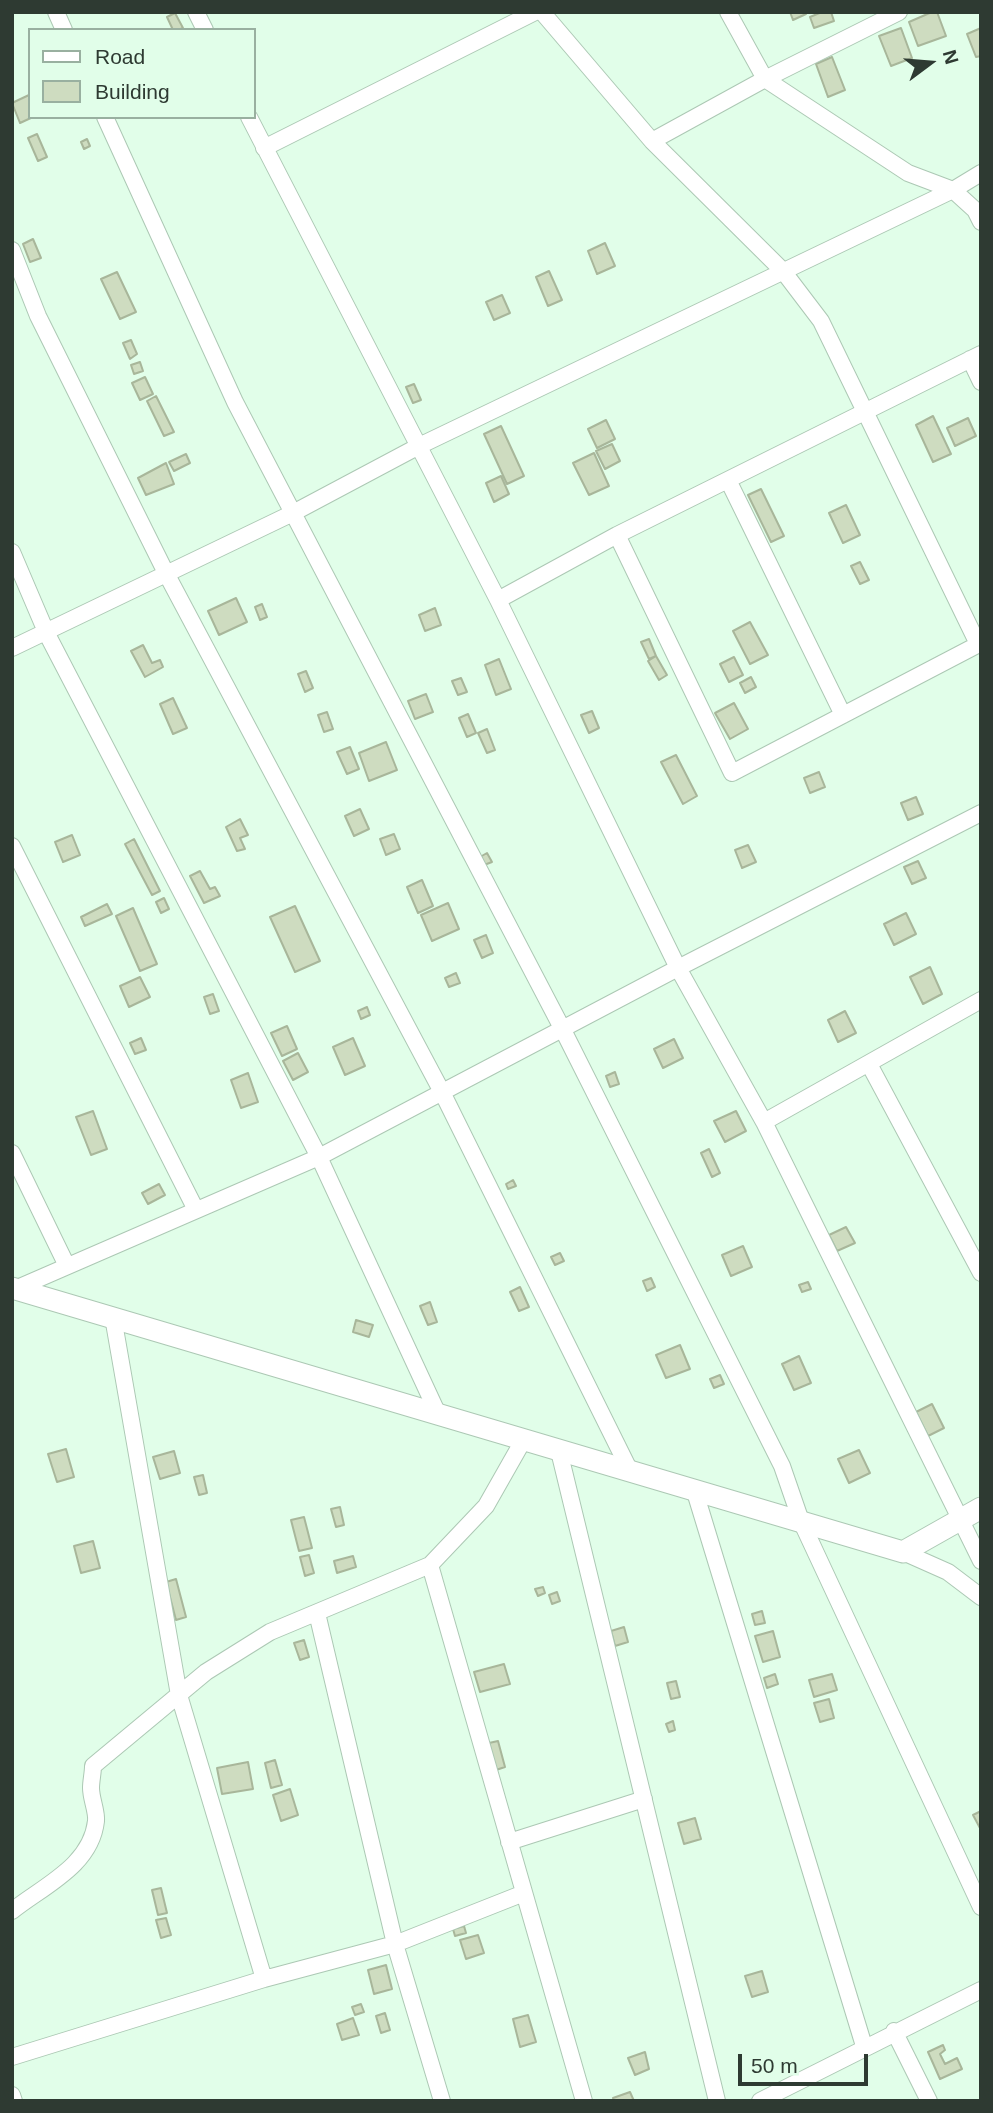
<!DOCTYPE html>
<html>
<head>
<meta charset="utf-8">
<style>
	body { margin:0 }
	#map { position:relative; width:993px; height:2113px; overflow:hidden; background:#e1fee9; font-family:Helvetica,sans-serif }
	canvas { display:block }
	.frame { position:absolute; inset:0; border:14px solid #2e3a32; pointer-events:none }
	.legend { position:absolute; left:28px; top:28px; width:228px; height:91px; box-sizing:border-box; background:#e1fee9; border:2px solid #99b0a0; margin:0; padding:9px 12px; list-style:none; font-size:21px; color:#2e3a32 }
	.legend li { display:flex; align-items:center; gap:14px; height:35px }
	.legend b { width:35px; border:2px solid #99b0a0 }
	.north { position:absolute; left:895px; top:28px; width:70px; height:70px; -webkit-text-stroke:5px #e1fee9; paint-order:stroke; rotate:74deg; font-size:19px; font-weight:700; line-height:28px; text-align:center; color:#2e3a32 }
	.north::after { content:''; display:block; margin:auto; width:24px; height:32px; background:#2e3a32; clip-path:polygon(50% 0,100% 100%,50% 72%,0 100%) }
	.scale { position:absolute; left:738px; top:2054px; width:130px; height:32px; box-sizing:border-box; border:4px solid #2e3a32; border-top:0; padding-left:9px; font-size:21px; line-height:24px; white-space:nowrap; color:#2e3a32; -webkit-text-stroke:5px #e1fee9; paint-order:stroke }
</style>
</head>
<body>
<div id="map">
<canvas width="993" height="2113"></canvas>
<div class="frame"></div>
<ul class="legend">
<li><b style="height:9px;background:#fff"></b>Road</li>
<li><b style="height:19px;background:#cedcc0"></b>Building</li>
</ul>
<div class="north">N</div>
<div class="scale">50 m</div>
</div>
<script>
const g = document.querySelector('canvas').getContext('2d');
g.lineJoin = 'round';
function paint(path, color) {
  g.fillStyle = color;
  g.fill(path, 'evenodd');
}
function stroke(path, color, width, dash) {
  g.strokeStyle = color;
  g.lineWidth = width;
  g.lineCap = dash ? 'butt' : 'round';
  g.setLineDash(dash || []);
  g.stroke(path);
}
const building = new Path2D(`
	M790 12H805L806 14 793 20Z
	M822 12H831L834 21 814 28 810 17Z
	M932 12H937L946 36 918 46 909 22Z
	M175 13 183 28 178 30H173L167 17Z
	M901 28 912 58 891 66 879 36Z
	M981 28V56L976 57 967 34Z
	M832 57 845 90 828 97 816 64Z
	M29 95 30 117H33L20 123 12 103Z
	M37 134 47 157 38 161 28 138Z
	M87 139 90 146 84 149 81 142Z
	M33 239 41 258 30 262 23 244Z
	M605 243 615 266 597 274 588 251Z
	M549 271 562 300 548 306 536 277Z
	M117 272 136 312 120 319 101 279Z
	M502 295 510 313 494 320 486 302Z
	M131 340 137 354 130 359 123 343Z
	M140 362 143 371 134 374 131 365Z
	M145 377 153 394 140 400 132 383Z
	M414 384 421 400 413 403 406 387Z
	M156 396 174 432 164 436 147 401Z
	M933 416 951 454 933 462 916 425Z
	M968 418 976 436 955 446 947 428Z
	M606 420 615 439 597 448 588 429Z
	M501 426 524 476 507 484 484 434Z
	M612 444 620 461 605 469 596 451Z
	M594 453 609 486 589 495 573 463Z
	M186 454 190 463 174 471 169 462Z
	M166 463 174 484 146 495 138 478Z
	M501 476 509 494 494 502 486 483Z
	M761 489 784 536 771 542 748 495Z
	M846 505 860 535 843 543 829 513Z
	M860 562 869 580 860 584 851 566Z
	M236 598 247 622 219 635 208 611Z
	M262 604 267 617 260 620 255 607Z
	M435 608 441 625 425 631 419 615Z
	M750 622 768 655 750 664 733 631Z
	M649 639 656 656 649 659 641 642Z
	M143 645 152 663 160 660 163 667 145 677 131 651Z
	M656 656 667 675 659 680 648 661Z
	M734 657 743 675 729 682 720 664Z
	M499 659 511 689 496 695 485 665Z
	M306 671 313 688 305 692 298 674Z
	M751 677 756 687 745 693 740 683Z
	M461 678 467 692 458 695 452 681Z
	M426 694 433 712 415 719 408 701Z
	M173 698 187 728 173 734 160 704Z
	M734 703 748 729 730 739 715 713Z
	M592 711 599 728 589 733 581 715Z
	M327 712 333 729 324 732 318 715Z
	M468 714 476 733 467 737 459 718Z
	M487 729 495 750 487 753 478 733Z
	M386 742 397 770 369 781 359 753Z
	M350 747 359 769 347 774 337 752Z
	M676 755 697 796 683 804 661 762Z
	M819 772 825 787 810 793 804 778Z
	M916 797 923 814 908 820 901 803Z
	M360 809 369 829 354 836 345 816Z
	M240 819 248 835 240 838 245 849 237 851 226 827Z
	M394 834 400 849 386 855 380 839Z
	M72 835 80 855 63 862 55 842Z
	M134 839 160 891 152 895 125 844Z
	M748 845 756 862 742 868 735 850Z
	M487 853 492 862 484 865 480 857Z
	M918 861 926 878 912 884 904 867Z
	M200 871 210 889 215 887 220 896 204 903 190 876Z
	M422 880 433 906 418 913 407 887Z
	M164 898 169 909 161 913 156 902Z
	M448 903 459 929 432 941 421 915Z
	M107 904 112 914 85 926 81 917Z
	M295 906 320 961 295 972 270 917Z
	M133 908 157 964 140 971 116 916Z
	M906 913 916 934 894 945 884 924Z
	M486 935 493 953 482 958 474 940Z
	M930 967 942 994 923 1004 910 977Z
	M456 973 460 983 449 987 445 978Z
	M140 977 150 997 129 1007 120 986Z
	M213 994 219 1011 210 1014 204 997Z
	M367 1007 370 1015 361 1019 358 1011Z
	M845 1011 856 1033 838 1042 828 1020Z
	M287 1026 297 1049 282 1056 271 1033Z
	M141 1038 146 1050 135 1054 130 1043Z
	M353 1038 365 1066 345 1075 333 1047Z
	M674 1039 683 1058 663 1068 654 1049Z
	M298 1053 308 1072 293 1080 283 1061Z
	M615 1072 619 1084 610 1087 606 1076Z
	M248 1073 258 1102 241 1108 231 1080Z
	M93 1111 107 1149 91 1155 76 1117Z
	M736 1111 746 1131 725 1142 714 1121Z
	M709 1149 720 1173 712 1177 701 1153Z
	M513 1180 516 1186 508 1189 506 1184Z
	M159 1184 165 1195 148 1204 142 1193Z
	M846 1227 855 1243 837 1251 829 1235Z
	M743 1246 752 1267 731 1276 722 1255Z
	M560 1253 564 1261 555 1265 551 1257Z
	M651 1278 655 1287 647 1291 643 1281Z
	M808 1282 811 1289 802 1292 799 1285Z
	M520 1287 529 1307 519 1311 510 1292Z
	M430 1302 437 1322 428 1325 420 1306Z
	M356 1320 373 1325 369 1337 353 1332Z
	M680 1345 690 1369 666 1378 656 1355Z
	M799 1356 811 1383 794 1390 782 1364Z
	M720 1375 724 1384 714 1388 710 1379Z
	M932 1404 944 1428 928 1436 916 1412Z
	M66 1449 74 1477 57 1482 48 1454Z
	M859 1450 870 1473 849 1483 838 1459Z
	M174 1451 180 1473 160 1479 153 1457Z
	M203 1475 207 1493 199 1495 194 1477Z
	M340 1507 344 1525 336 1527 331 1509Z
	M304 1517 312 1548 299 1551 291 1520Z
	M93 1541 100 1568 81 1573 74 1546Z
	M309 1555 314 1573 305 1576 300 1557Z
	M353 1556 356 1567 337 1573 334 1561Z
	M176 1579 186 1617 176 1620 166 1582Z
	M543 1587 545 1593 538 1596 535 1589Z
	M557 1592 560 1601 552 1604 549 1595Z
	M762 1611 765 1623 755 1625 752 1614Z
	M624 1627 628 1642 615 1646 611 1631Z
	M773 1631 780 1657 763 1662 755 1636Z
	M304 1640 309 1657 300 1660 294 1643Z
	M504 1664 510 1684 480 1692 474 1672Z
	M775 1674 778 1684 767 1688 764 1678Z
	M832 1674 837 1690 814 1697 809 1680Z
	M676 1681 680 1697 671 1699 667 1683Z
	M829 1699 834 1718 820 1722 814 1703Z
	M673 1721 675 1730 669 1732 666 1724Z
	M498 1741 505 1767 496 1770 489 1743Z
	M275 1760 282 1785 271 1788 265 1763Z
	M248 1762 253 1789 222 1794 217 1768Z
	M290 1789 298 1815 281 1821 273 1795Z
	M981 1811V1830L973 1815Z
	M695 1818 701 1839 684 1844 678 1823Z
	M161 1888 167 1913 158 1915 152 1890Z
	M166 1918 171 1935 161 1938 156 1920Z
	M464 1926 466 1933 455 1936 453 1929Z
	M478 1935 484 1953 466 1959 460 1940Z
	M386 1965 392 1989 374 1994 368 1970Z
	M762 1971 768 1992 752 1997 745 1976Z
	M361 2004 364 2012 355 2015 352 2007Z
	M385 2013 390 2030 381 2033 376 2016Z
	M528 2015 536 2042 520 2047 513 2019Z
	M353 2018 359 2035 342 2040 337 2024Z
	M943 2045 945 2050 940 2054 945 2064 957 2058 962 2069 940 2079 928 2052Z
	M645 2052 649 2069 635 2075 628 2058Z
	M630 2092 634 2101H614L613 2098Z`);
paint(building, '#cedcc0');
stroke(building, '#a8b69a', 2);
const minor = new Path2D(`
	M56 12 64 30
	M196 12 205 30
	M542 12 652 141 783 271 821 321 978 644
	M728 12 765 79 908 173 953 190 975 210 981 222
	M105 117 235 402 563 1030 782 1466 801 1521 981 1907
	M249 117 498 600 678 968 764 1122 981 1561
	M652 141 765 79 899 12
	M264 148 535 12
	M12 250 38 316 167 575 442 1092 629 1469
	M970 359 981 382
	M728 480 843 715
	M617 535 732 773 981 643
	M12 552 47 634 319 1157 438 1414
	M498 600 617 535 981 354
	M12 648 293 513 419 446 953 190 981 173
	M12 846 196 1210
	M869 1064 981 1273
	M764 1122 981 1000
	M12 1153 67 1266
	M15 1289 319 1157 678 968 981 813
	M113 1317 179 1695 264 1979
	M559 1451 717 2101
	M695 1492 864 2046
	M903 1552 948 1572 981 1597
	M430 1565 584 2101
	M317 1613 395 1944 442 2101
	M509 1842 644 1799
	M12 1911C43 1886 91 1866 96 1821 97 1811 91 1799 91 1788 91 1781 93 1773 93 1766L206 1672 270 1632 430 1565 486 1506 524 1439
	M894 2031 929 2101
	M12 2057 264 1979 395 1944 524 1893
	M12 2095 14 2101
	M760 2101 981 1990`);
const tertiary = new Path2D(`
	M12 1288 903 1552 981 1508`);
stroke(minor, '#acc8b4', 18);
stroke(tertiary, '#acc8b4', 23);
stroke(minor, '#fff', 16);
stroke(tertiary, '#fff', 21);
</script>
</body>
</html>
